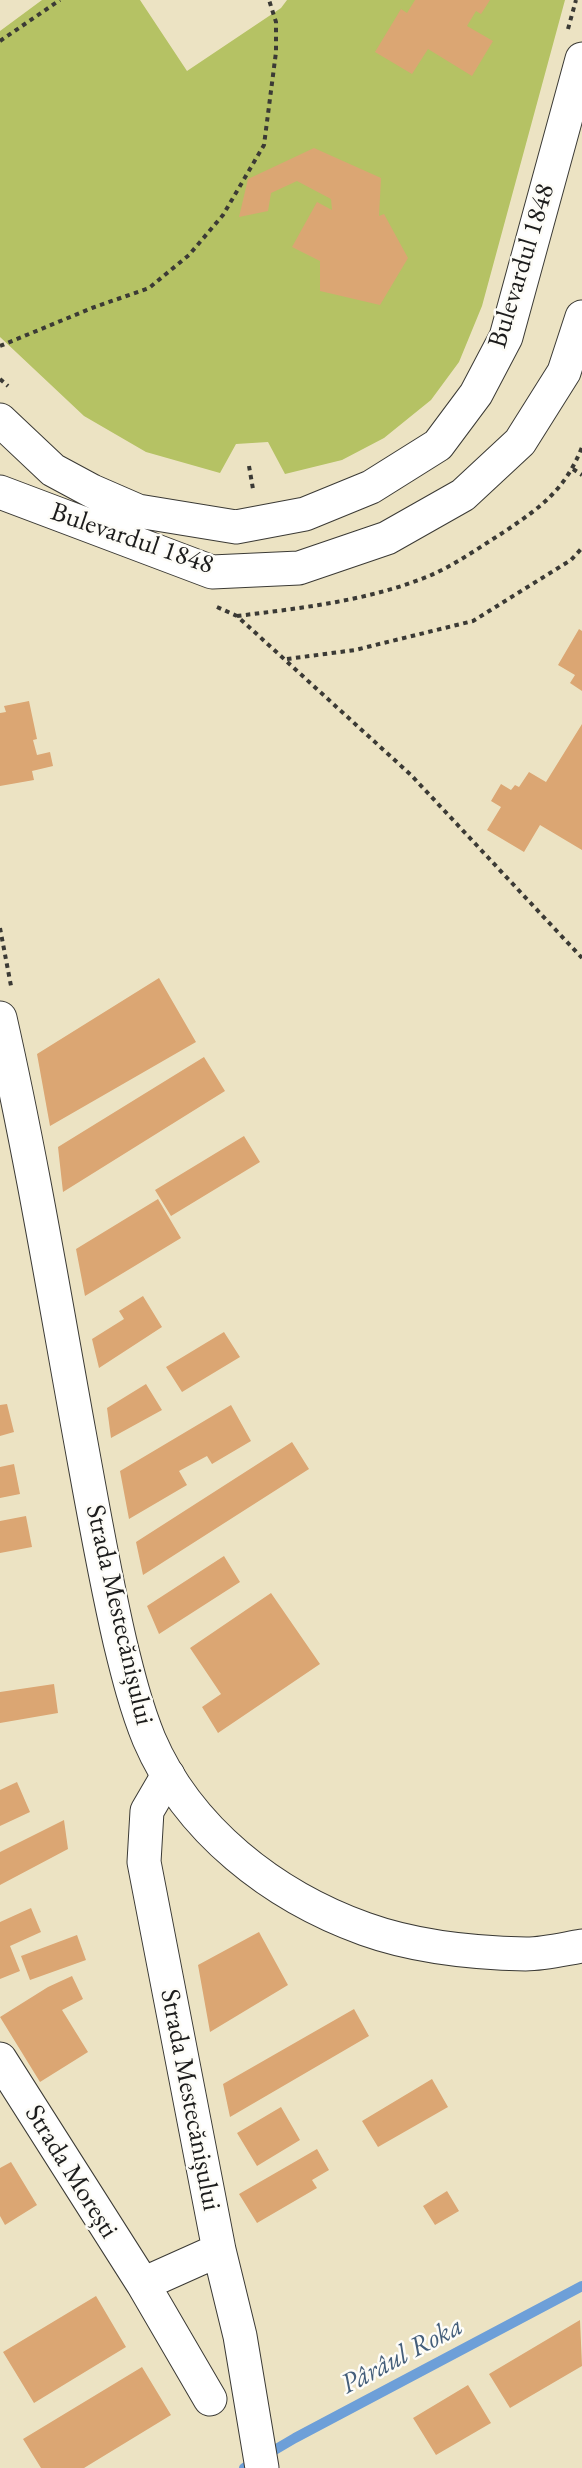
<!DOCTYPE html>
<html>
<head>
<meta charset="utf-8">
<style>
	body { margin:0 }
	canvas { display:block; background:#ece3c3 }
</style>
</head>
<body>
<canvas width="582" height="2468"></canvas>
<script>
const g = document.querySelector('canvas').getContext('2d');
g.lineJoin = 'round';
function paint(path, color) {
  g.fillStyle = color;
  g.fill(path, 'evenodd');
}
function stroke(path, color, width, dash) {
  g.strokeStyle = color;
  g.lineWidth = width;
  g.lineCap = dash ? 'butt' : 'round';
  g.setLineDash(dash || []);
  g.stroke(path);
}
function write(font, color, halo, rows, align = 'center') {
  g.font = font + ' "EB Garamond",serif';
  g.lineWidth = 5;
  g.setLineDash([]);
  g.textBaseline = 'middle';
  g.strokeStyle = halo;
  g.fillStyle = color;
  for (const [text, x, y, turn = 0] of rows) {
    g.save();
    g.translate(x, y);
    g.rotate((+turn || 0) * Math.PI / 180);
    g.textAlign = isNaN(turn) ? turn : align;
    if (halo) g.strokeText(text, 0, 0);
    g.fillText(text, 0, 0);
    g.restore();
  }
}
paint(new Path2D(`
	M42 0H140L187 71 281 8 287 0H565L482 306 459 362 431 400 384 438 342 460 285 474 268 442 236 444 220 473 146 452 84 416 0 337V31Z`), '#b5c264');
stroke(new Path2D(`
	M244 2468 295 2438 582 2286`), '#6d9fd8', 10);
paint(new Path2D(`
	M415 0H490L481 14 476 11 467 26 493 41 472 76 428 49 412 74 375 52 401 9 407 13Z
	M314 148 381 178 379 216 384 214 408 258 380 305 320 291V261L292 247 317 202 332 210 331 199 297 181 271 193 268 211 239 217 248 179Z
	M579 629 582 631V691L570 683 575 675 558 665Z
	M29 701 37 739 33 740 37 755 50 752 53 766 32 771 34 780 0 786V713L6 712 4 706Z
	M582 724V850L540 825 524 852 487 830 501 807 491 801 501 784 511 790 515 785 519 787 529 772 546 782Z
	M159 978 196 1042 50 1126 37 1054Z
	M204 1057 225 1091 63 1192 58 1147Z
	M244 1136 260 1162 171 1216 155 1190Z
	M158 1199 181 1238 85 1296 76 1249Z
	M143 1296 162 1327 99 1368 92 1339 124 1319 119 1311Z
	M224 1332 240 1357 182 1392 166 1367Z
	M146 1384 162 1410 111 1438 107 1408Z
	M7 1404 14 1432 0 1436V1405Z
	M231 1405 251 1441 212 1464 207 1456 179 1471 187 1485 129 1519 120 1471Z
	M292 1442 309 1469 143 1575 136 1542Z
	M14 1464 20 1494 0 1498V1467Z
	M26 1516 32 1547 0 1553V1521Z
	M224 1556 240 1582 159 1634 147 1606Z
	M271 1593 320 1664 218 1733 202 1707 221 1694 190 1648Z
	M54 1684 58 1713 0 1723V1692Z
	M17 1782 30 1812 0 1826V1790Z
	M64 1820 68 1849 0 1885V1852Z
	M31 1908 41 1932 10 1946 20 1971 0 1979V1922Z
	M259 1932 288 1985 210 2032 198 1965Z
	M77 1935 86 1960 30 1980 21 1956Z
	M72 1976 83 1999 62 2010 88 2052 40 2082 0 2017 48 1987Z
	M354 2009 369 2036 230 2117 223 2084Z
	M432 2079 448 2107 378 2147 362 2121Z
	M281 2107 300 2140 257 2166 237 2133Z
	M317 2149 329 2170 312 2180 317 2188 257 2223 239 2194Z
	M11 2162 37 2205 5 2225 0 2216V2168Z
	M447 2191 459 2211 435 2225 423 2206Z
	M96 2296 126 2347 34 2403 3 2352Z
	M580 2320 582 2366 510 2408 489 2374Z
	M142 2367 171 2415 84 2468H41L23 2439Z
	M468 2385 491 2423 436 2455 413 2418Z`), '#dba673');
const minor = new Path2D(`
	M0 420 53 470 92 491 138 511 236 527 305 514 371 487 438 445 476 394 506 337 582 59
	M0 492 212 572 299 568 387 538 463 495 520 442 564 372 582 317
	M168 1775 147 1811 144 1862 219 2250 240 2336 262 2468
	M0 2059 143 2284 210 2399
	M143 2284 219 2250`);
const major = new Path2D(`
	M0 1018C31 1155 54 1294 79 1432 92 1503 104 1573 120 1642 128 1675 136 1707 149 1739 188 1830 273 1896 365 1929 415 1947 473 1953 526 1954 544 1954 564 1949 582 1946`);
stroke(minor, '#3b3a35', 35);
stroke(major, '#3b3a35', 35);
stroke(new Path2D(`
	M568 29 576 0
	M0 41 60 0
	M0 346 92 308 149 288 189 255 223 215 264 145 276 52V22L269 0
	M0 379 8 386
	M249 466 253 489
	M573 469 582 475
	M217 607 237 616 411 775 582 958
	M237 616C301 608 368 601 429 576 455 565 480 547 504 532 541 507 565 490 582 447
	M287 659 355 650 473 621 571 560 582 548
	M0 928 11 986`), '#3b3a35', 4, [4.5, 4.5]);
stroke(minor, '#fff', 33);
stroke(major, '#fff', 33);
write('27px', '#1c1c1c', '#fdfcf7', [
	["Bulevardul 1848",522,266,-73],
	["Bulevardul 1848",132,539,19],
	["Strada Mestecănișului",119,1615,77],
	["Strada Mestecănișului",190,2100,79],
	["Strada Morești",71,2172,58]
]);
write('italic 28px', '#445e7a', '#fdfcf7', [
	["Pârâul Roka",402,2356,-28]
]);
</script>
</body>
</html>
